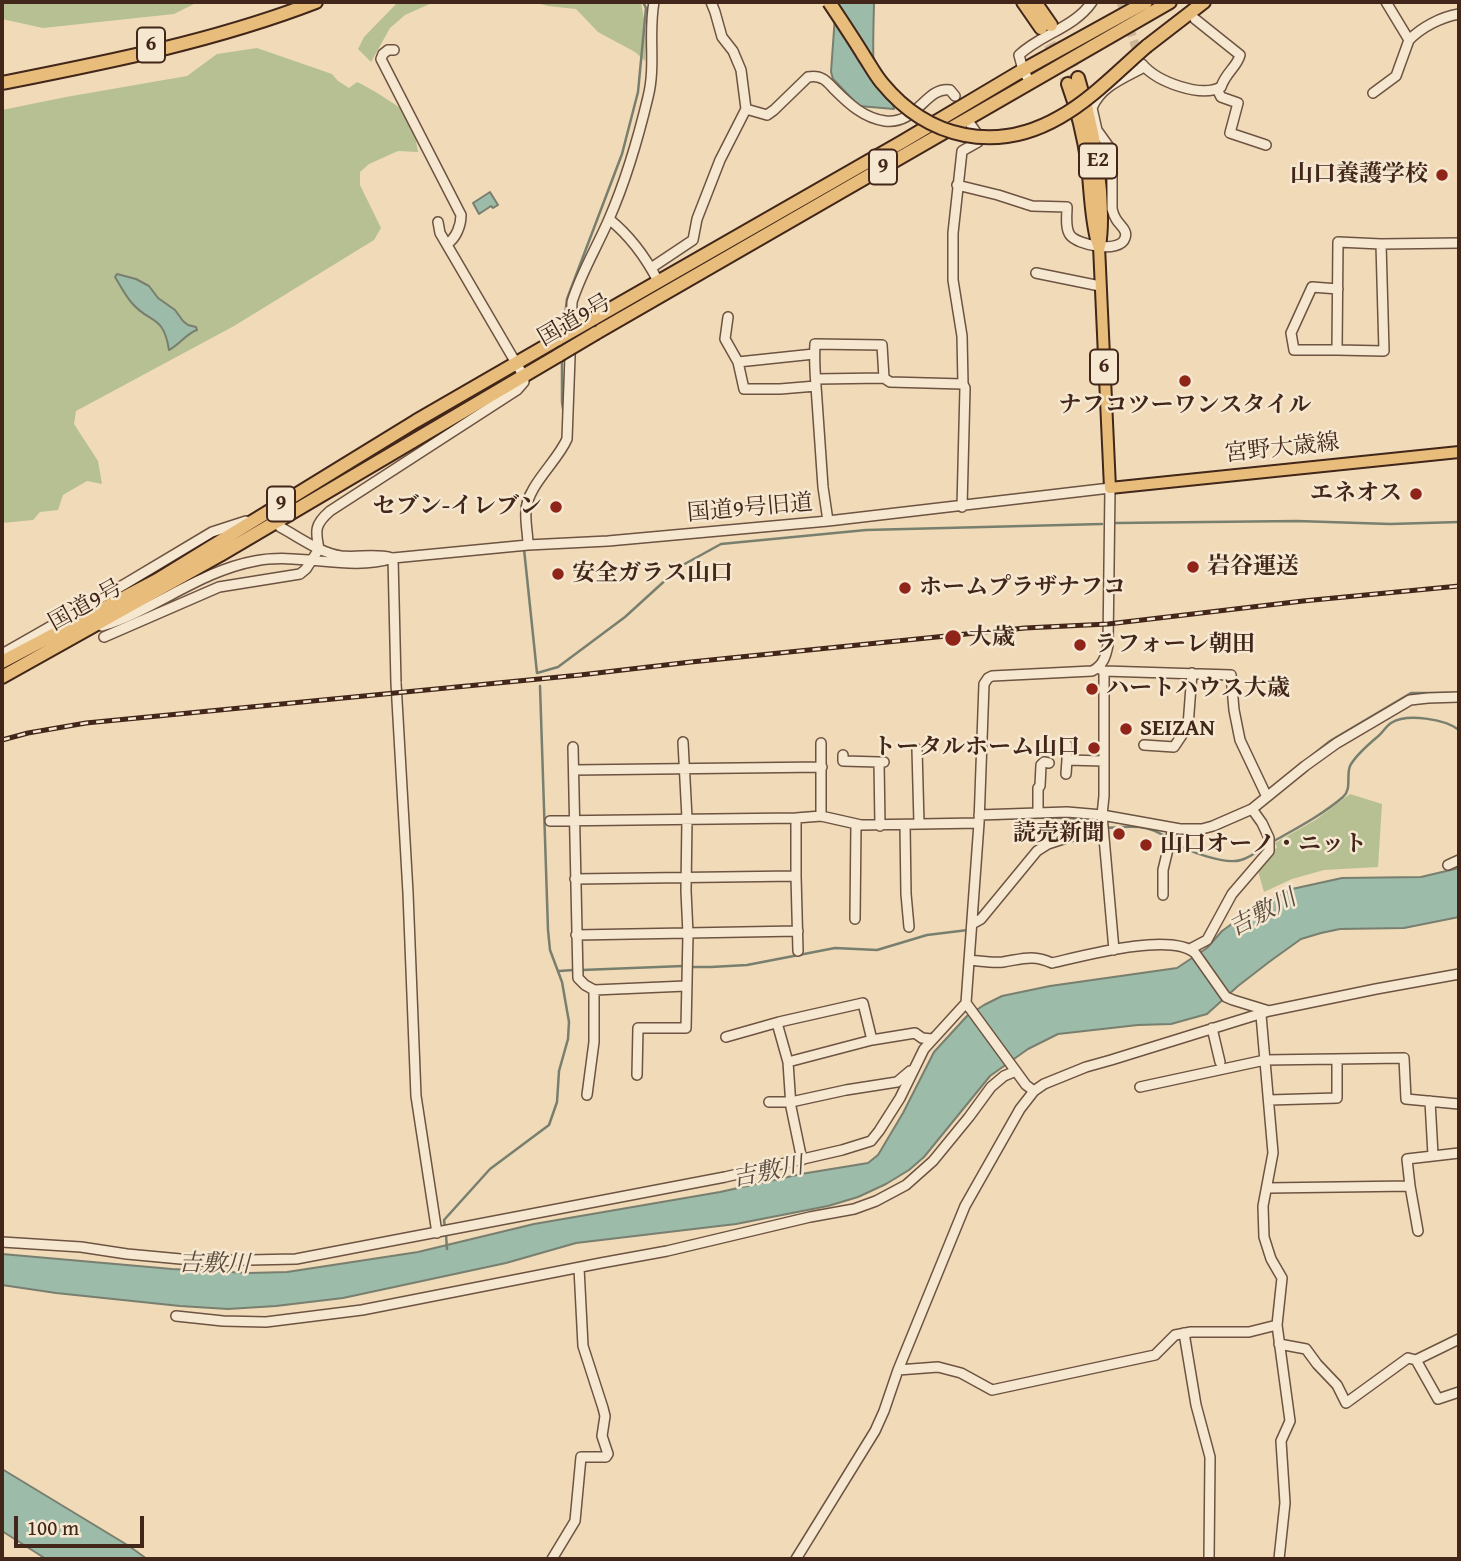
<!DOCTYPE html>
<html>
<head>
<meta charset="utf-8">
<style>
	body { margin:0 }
	#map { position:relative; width:1461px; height:1561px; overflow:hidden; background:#f1dab8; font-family:"Gentium Book Plus",serif }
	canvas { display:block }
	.frame { position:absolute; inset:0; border:4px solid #412619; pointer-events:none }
	.scale { position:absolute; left:14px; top:1516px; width:130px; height:32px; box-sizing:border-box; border:4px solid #412619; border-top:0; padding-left:9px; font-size:21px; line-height:24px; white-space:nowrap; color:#412619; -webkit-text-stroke:5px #f6e7d1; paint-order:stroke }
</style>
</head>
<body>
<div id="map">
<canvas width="1461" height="1561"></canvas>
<div class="frame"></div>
<div class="scale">100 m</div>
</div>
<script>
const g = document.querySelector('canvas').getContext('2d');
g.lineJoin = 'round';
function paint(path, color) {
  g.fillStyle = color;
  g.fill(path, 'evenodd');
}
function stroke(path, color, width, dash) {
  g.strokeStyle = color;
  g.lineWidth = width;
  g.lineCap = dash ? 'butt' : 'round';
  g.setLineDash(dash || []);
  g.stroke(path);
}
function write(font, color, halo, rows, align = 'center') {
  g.font = font + ' "Gentium Book Plus","Noto Serif JP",serif';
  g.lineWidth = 5;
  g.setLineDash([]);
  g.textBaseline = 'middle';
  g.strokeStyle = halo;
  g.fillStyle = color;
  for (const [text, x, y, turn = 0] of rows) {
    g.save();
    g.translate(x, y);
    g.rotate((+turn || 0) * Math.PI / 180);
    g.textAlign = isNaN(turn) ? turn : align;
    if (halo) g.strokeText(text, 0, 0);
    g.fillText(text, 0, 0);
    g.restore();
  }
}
paint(new Path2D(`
	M2 2H198L174 14 43 28 2 19Z
	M398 2H434L405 15 390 28 371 62 358 49 364 37Z
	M533 2H641L647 36 645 61 635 52 598 32 576 9 548 6Z
	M257 48 332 74 338 81 349 88 357 82C368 87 406 109 411 119 415 125 416 144 418 152L398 151 369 164 360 172V185L381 228 374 240 234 326 76 411 74 424 98 461 102 484 87 481 63 495 58 510 40 512 33 520 2 523V110L66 97 187 76 217 54Z
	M1350 794 1382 804 1378 867 1324 870 1292 879 1264 892 1258 871 1277 847 1275 843 1317 819Z`), '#b6c092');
const water = new Path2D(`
	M836 2H874C874 16 871 71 876 81 883 93 892 93 894 109L859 106 833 79 831 72Z
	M490 192 498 205 493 208 491 206 479 214 473 203Z
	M117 274 136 279 149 286 158 298 175 310 183 321 188 325 196 327 197 330C187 333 179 345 169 350 163 313 150 325 131 302 125 295 120 285 115 277Z
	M1459 868V917L1404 928 1340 929 1321 933 1301 939 1269 962 1238 986 1207 1014 1171 1024 1138 1025 1058 1034 1028 1049 990 1076 924 1157 909 1170 886 1184 858 1197 828 1206 736 1224 576 1243 506 1263 343 1298 276 1306 228 1309 180 1306 56 1293 2 1285V1254L172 1269 249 1273 287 1272 418 1252 534 1224 720 1192 801 1174 868 1163 878 1155 903 1113 934 1052 967 1016 984 1005 1002 996 1050 986 1177 968 1207 948 1222 931 1247 913 1292 889 1342 878 1421 877Z
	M2 1469 129 1546 147 1559H46L2 1531Z`);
paint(water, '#9cbba8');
stroke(water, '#787f6f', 2);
stroke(new Path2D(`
	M563 332 567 299 622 154 638 92 646 8 643 2
	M562 359V402L564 415
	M522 514C520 503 524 494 531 485
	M1116 523 1297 521 1390 524 1459 522
	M524 549 537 673 558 667 625 617 681 566 721 544 866 530 1102 524
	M1310 757 1330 741 1411 693H1452
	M1033 817 1096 819
	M996 819 1020 818
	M1176 824 1190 825
	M1107 828C1130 826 1148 824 1167 838
	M1172 841C1186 851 1225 865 1241 860 1250 858 1258 851 1265 846
	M1274 841C1297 828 1322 815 1343 797 1352 789 1346 776 1350 766 1354 758 1369 744 1376 738 1382 734 1385 727 1391 723 1407 713 1445 719 1459 730
	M693 967H711L747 965 835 948 877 950 927 935 968 930
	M582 970 683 966
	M559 971 573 970
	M445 1228 444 1220 490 1169 549 1125 557 1102 559 1071 568 1039 569 1022 562 982 550 950 548 930 540 686
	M446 1235 447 1249`), '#787f6f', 2.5);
stroke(new Path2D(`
	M1121 2 1139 57`), '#ceb698', 9, [9, 4.5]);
stroke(new Path2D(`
	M1051 25 1060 39 1078 78
	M1041 28 1061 65 1068 84`), '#ceb698', 12, [12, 6]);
const minor = new Path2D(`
	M1386 2 1409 40C1422 27 1441 17 1459 14
	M394 50H388L383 54 381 59 461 215C461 226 456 238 447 244
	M1142 64C1157 82 1201 98 1221 87 1226 72 1237 67 1240 55L1195 19
	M1030 82 1023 70 1019 55C1041 34 1074 28 1092 2
	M1217 89 1221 97 1238 103 1230 133 1266 145
	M1373 93 1396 76 1409 40
	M746 109 767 115 774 110 808 77C813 76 818 76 823 79 827 81 831 86 835 90 849 104 864 118 885 121 917 125 926 86 950 90L955 96
	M957 185 998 195 1032 206 1067 207C1067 215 1065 228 1070 235 1077 245 1120 254 1125 238 1128 230 1120 226 1116 219 1114 216 1113 213 1112 209V151L1097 130 1092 108C1101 86 1124 78 1144 67
	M609 219C629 235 646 258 658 281
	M1381 244 1384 351 1337 350 1338 242 1381 244 1459 243
	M651 268 693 240 697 219 720 160 746 109 741 70 733 51 722 37 715 12 711 2
	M1036 273 1100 286
	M728 317 725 339 738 362 744 389H780L816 386 823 487 828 521
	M1337 350H1294L1291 333 1312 287 1338 289
	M738 362 814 354
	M884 378 890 382 963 384
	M816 379 884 378 882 345 815 344C814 358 815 372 816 386
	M962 507 965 388 963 384 962 336 953 280V233L962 151 978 142V135L971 125
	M280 527C299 537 320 553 341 556 358 558 375 553 392 558
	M528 545C528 534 525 522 526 511 527 486 557 462 567 439L572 302C581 273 597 247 609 219 626 180 638 139 648 97 656 66 648 33 654 2
	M393 558 396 683 408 893 416 1096 437 1233
	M102 626C155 610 200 571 255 561 300 552 349 572 393 558L528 545 608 541 828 521 1110 488 1108 645C1106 656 1103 666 1092 671L992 676 988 678 984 684 979 823 966 1003 1026 1085 1034 1091
	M104 637 219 587 300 574 306 569 319 549C315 530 315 524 330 511L517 390 524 382 523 375 440 233 438 222
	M2 654 125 584 212 532 246 521
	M1100 669 1104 671 1231 675 1234 710 1240 740 1267 797
	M1104 671V796L1102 815 1114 950
	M1067 745V760L1104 761
	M1144 745 1174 747 1188 726 1192 673
	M573 747 578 978 585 985 594 990V1042L587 1095
	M917 749 919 824
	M843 755V761L879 762
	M574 770 822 767
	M1066 774 1067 760
	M1038 813V788L1040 786 1041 765 1044 762 1049 763
	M979 815 1067 812 1102 815 1180 829H1202L1213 826 1252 809 1305 766 1337 743 1410 700 1428 698 1459 697
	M821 816V743
	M796 818V876L798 951
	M550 821 796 818 821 816 861 825 979 823
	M905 825 906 894 909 927
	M880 826 879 762H884
	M1448 865 1459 860
	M575 879 796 876
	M1163 895V870L1173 828
	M855 919 856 824
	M972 924 981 919 1037 851 1048 844 1103 826
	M576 935 798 931
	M1190 949 1207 940 1232 894 1269 851V838L1262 823 1252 809
	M969 960C981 961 992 963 1003 962 1022 959 1033 954 1052 963 1083 956 1170 932 1195 953L1226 997 1233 1000 1269 1011
	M594 990 686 986
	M1261 1015 1273 1153 1263 1206 1264 1237 1271 1259 1282 1278 1277 1325 1290 1421 1281 1441 1285 1503 1279 1559
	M777 1023 788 1062
	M1212 1028 1220 1062
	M726 1037 779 1022 863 1003 872 1040
	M637 1075 638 1028H686L688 934 686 891 687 818 683 742
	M1140 1087 1265 1060 1404 1058 1406 1099 1459 1104
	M1269 1100 1337 1098V1059
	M1430 1101 1433 1155
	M769 1102H791L846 1090 897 1082 910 1071
	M802 1160 791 1107 788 1062 872 1040 915 1033 922 1038 932 1039
	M1410 1186 1418 1231
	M1268 1188 1410 1186 1407 1159 1459 1153
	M2 1242 81 1247 127 1254 202 1261 296 1259 725 1177 842 1150 871 1141 879 1131 900 1098 924 1049 966 1003
	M176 1316 223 1321 266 1322 362 1310 601 1263 667 1251 810 1217 854 1209 876 1201 906 1185 933 1161 969 1117 991 1087 1004 1076 1016 1071
	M1184 1333 1196 1405 1210 1457 1209 1559
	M1459 1339 1416 1360 1438 1399 1459 1392
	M1279 1344 1306 1349 1317 1364 1337 1385 1346 1403 1408 1358 1416 1360
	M898 1370 938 1367 961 1373 992 1390 1155 1355 1175 1335 1191 1332H1249L1277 1325
	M552 1559 575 1521 581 1457H606L608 1454 602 1436 605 1416 603 1408 583 1346 579 1268
	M796 1559 875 1431 884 1411 898 1370 965 1206 1020 1109 1034 1091 1044 1084 1086 1067 1111 1060 1269 1011 1376 989 1459 974`);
const major = new Path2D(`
	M1099 246 1110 488 1459 452`);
const highway = new Path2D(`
	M1023 2 1041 28
	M1035 2 1051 25
	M1147 46 1204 2
	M1078 78C1090 116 1097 152 1100 191 1101 210 1102 228 1099 246
	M2 83C108 62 215 41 316 2
	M1068 84C1078 111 1084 137 1088 165 1091 191 1091 218 1098 243
	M593 319 902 142 1023 70 1146 2
	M596 333 1170 2
	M2 662 157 580 416 421 558 339
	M2 677 220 555 559 355`);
stroke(minor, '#6d5341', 12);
stroke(major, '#412619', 14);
stroke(highway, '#412619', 16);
stroke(minor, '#f6e7d1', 9);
stroke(major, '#e8bd7c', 10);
stroke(highway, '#e8bd7c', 12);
const rail = new Path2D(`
	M2 740 28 733 86 723 580 675 691 662 1025 628 1108 624 1303 601 1459 586`);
stroke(rail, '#412619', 5);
stroke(rail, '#f6e7d1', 2.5, [8]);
const highwayBridge = new Path2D(`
	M829 2C841 20 853 38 864 56 870 65 875 75 882 83 928 139 996 154 1060 117 1092 99 1119 70 1147 46
	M558 339 593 319
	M559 355 596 333`);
stroke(highwayBridge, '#412619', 16, []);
stroke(highwayBridge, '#e8bd7c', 12);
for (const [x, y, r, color] of [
	[1442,175,7,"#8f2418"],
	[1185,381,7,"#8f2418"],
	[1416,494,7,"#8f2418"],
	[556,507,7,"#8f2418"],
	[1193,567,7,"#8f2418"],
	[558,574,7,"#8f2418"],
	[905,588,7,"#8f2418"],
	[953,638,9,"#8f2418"],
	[1080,645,7,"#8f2418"],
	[1092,689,7,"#8f2418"],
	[1126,729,7,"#8f2418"],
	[1094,748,7,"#8f2418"],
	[1119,834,7,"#8f2418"],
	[1146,845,7,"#8f2418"]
]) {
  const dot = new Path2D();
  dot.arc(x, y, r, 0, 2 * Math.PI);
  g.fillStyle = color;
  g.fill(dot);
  stroke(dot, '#f6e7d1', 2.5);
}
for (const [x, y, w] of [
	[151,45,28],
	[1098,161,38],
	[883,167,28],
	[1104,367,28],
	[281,504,28]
]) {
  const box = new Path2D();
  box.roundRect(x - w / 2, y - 17.5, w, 35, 5);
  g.fillStyle = '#f6e7d1';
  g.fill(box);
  stroke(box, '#412619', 2);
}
write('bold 21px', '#412619', null, [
	["6",151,45],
	["E2",1098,161],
	["9",883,167],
	["6",1104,367],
	["9",281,504]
]);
write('bold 23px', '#412619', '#f6e7d1', [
	["山口養護学校",1428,175,"right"],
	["ナフコツーワンスタイル",1185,406,"center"],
	["エネオス",1402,494,"right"],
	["セブン-イレブン",542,507,"right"],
	["岩谷運送",1207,567],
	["安全ガラス山口",572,574],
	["ホームプラザナフコ",919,588],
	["大歳",969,638],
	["ラフォーレ朝田",1094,645],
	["ハートハウス大歳",1106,689],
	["SEIZAN",1140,729],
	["トータルホーム山口",1080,748,"right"],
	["読売新聞",1105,834,"right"],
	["山口オーノ・ニット",1160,845]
], 'left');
write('23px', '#412619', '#f6e7d1', [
	["国道9号",575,321,-30],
	["宮野大歳線",1282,449,-6],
	["国道9号旧道",750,509,-5],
	["国道9号",86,606,-29]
]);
write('italic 24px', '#584b3d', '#f6e7d1', [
	["吉敷川",1263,914,-28],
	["吉敷川",768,1173,-11],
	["吉敷川",214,1265,1]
]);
</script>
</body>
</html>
